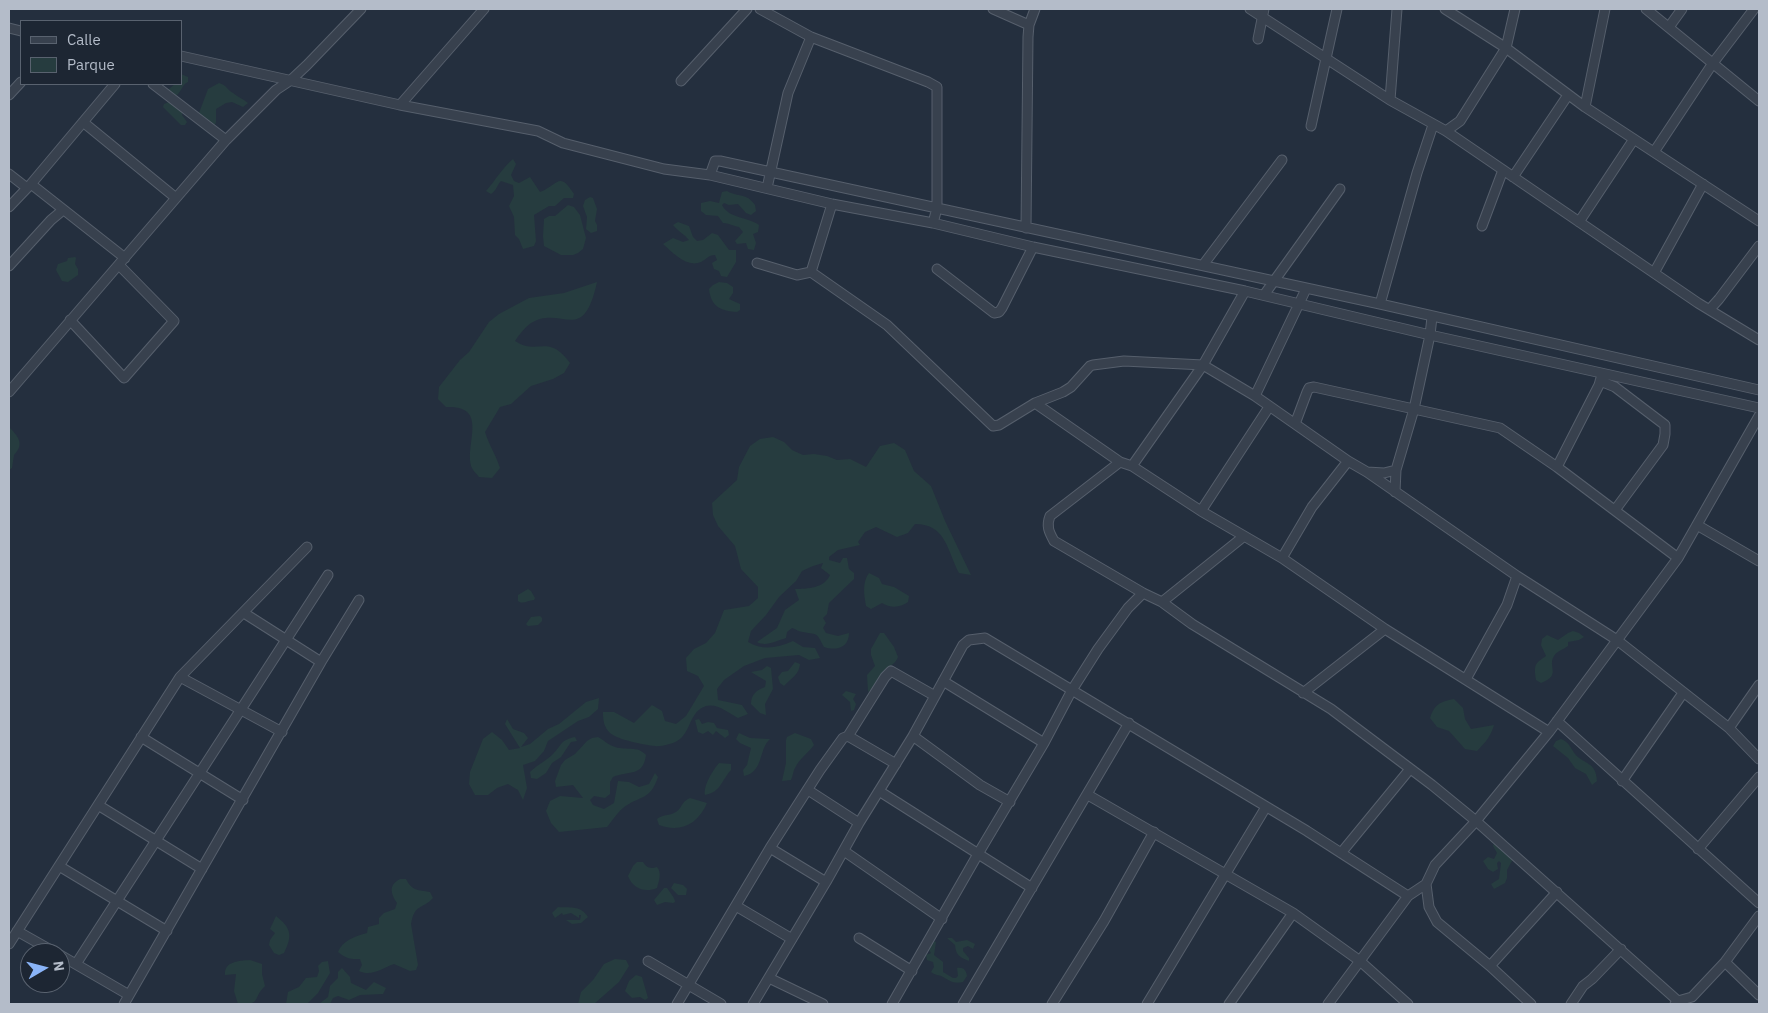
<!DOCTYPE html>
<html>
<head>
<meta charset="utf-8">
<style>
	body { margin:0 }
	#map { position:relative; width:1768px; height:1013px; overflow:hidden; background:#242f3e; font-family:"IBM Plex Sans",sans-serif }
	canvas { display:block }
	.frame { position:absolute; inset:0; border:10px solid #b4bcc9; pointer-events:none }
	.legend { position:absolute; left:20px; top:20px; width:162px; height:65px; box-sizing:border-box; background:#1d2633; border:1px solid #59626f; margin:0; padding:6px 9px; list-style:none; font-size:15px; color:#b4bcc9 }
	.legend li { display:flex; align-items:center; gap:10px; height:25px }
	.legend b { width:25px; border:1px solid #59626f }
	.north { position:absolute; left:20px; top:943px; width:50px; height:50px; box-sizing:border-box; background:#1d2633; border:1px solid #59626f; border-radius:50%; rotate:82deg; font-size:14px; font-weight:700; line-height:20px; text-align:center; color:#b4bcc9 }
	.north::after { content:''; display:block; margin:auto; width:18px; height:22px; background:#8ab4f8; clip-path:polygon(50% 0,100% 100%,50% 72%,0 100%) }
</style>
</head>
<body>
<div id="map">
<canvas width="1768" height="1013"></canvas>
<div class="frame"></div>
<ul class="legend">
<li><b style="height:6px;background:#38414e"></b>Calle</li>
<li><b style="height:14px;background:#263c3f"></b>Parque</li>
</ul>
<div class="north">N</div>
</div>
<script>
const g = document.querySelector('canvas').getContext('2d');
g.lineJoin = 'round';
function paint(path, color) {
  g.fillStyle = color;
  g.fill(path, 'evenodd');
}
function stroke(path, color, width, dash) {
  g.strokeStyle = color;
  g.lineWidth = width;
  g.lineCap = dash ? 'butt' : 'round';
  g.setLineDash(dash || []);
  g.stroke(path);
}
paint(new Path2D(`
	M181 74 188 77V82C181 85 182 93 174 97L168 92 169 89 175 84H181Z
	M219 83C227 85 227 90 233 93 238 97 243 99 248 103L243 107 232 102 226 103 216 109V122L214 127 200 119 199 113 208 89Z
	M169 102H175L182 109V115L187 122 185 125H181L163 107 164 104Z
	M513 159 516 164 511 175 514 181 519 183 530 177 540 192C558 185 559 170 574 194L573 198H564L555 206H549L534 215 536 241 534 246 523 249 519 239 515 235 514 217 509 206 514 196 513 185 501 181C497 185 497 190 491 194L486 191C495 181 503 167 513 159Z
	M727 191C739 198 746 192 755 205L756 211 751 215 746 213 738 204 729 205 724 203 722 205C729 219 749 217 759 225L758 232 753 234 756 243 754 250 748 249 746 243 737 244 735 241 743 232 739 227C733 226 729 223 723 223L718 216 706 215 701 211V203L710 201 719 203 722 192Z
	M590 197 593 198 597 209 595 221 597 225V231L591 233 586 229 587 217 583 206 585 200Z
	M568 205 574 207 580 215 586 238 583 249 578 253 573 255H561L544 246 543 236 544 219 549 216H555Z
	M678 222 689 226 693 237 697 241 703 240 712 233 718 235 729 250H736V262L727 277 721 276 719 271 714 269 712 263 717 260 715 255C708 255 707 259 701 262 687 268 673 253 663 244L673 238 683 242 689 240C684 234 679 232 673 225Z
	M75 257 76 258 75 264 78 269V275L68 282 62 281 56 270 58 264 67 261 68 258Z
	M597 282C583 347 562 304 531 323 524 328 519 335 515 341 538 356 548 333 570 363L564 373 553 379 531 386 511 404 500 407 485 432C489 445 496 455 500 468L492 478 479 477C477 474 473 471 472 468 463 446 491 405 446 407L438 399 439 387 460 360 469 352 489 322 499 314 529 298 564 293Z
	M719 282 727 283 733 287V293L729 299 740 304V310L737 312C721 311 711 307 709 289L713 285Z
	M9 427C18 436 25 444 14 455L12 468 9 470Z
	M773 437 784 442 792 450 803 455 814 454 827 456 837 460 850 459 866 467 880 446 894 443 905 450 914 471 931 486 945 521 971 575 959 573C947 550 946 524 915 524L908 533 897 537 876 527 865 532 858 542 860 545 838 550 829 557V560L840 563 843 558H847L849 569 854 573V579L829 603 827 614 823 618 826 623 823 628 826 633 838 636 849 633C849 648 836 651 824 647 816 632 819 635 803 632 799 632 796 629 792 628L787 632 786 638C776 641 766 647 757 642L777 628 785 610 799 600 795 589C807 589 825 588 830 575L821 568 823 563 813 566 802 571 796 581 779 597 766 615 751 631 748 642C763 651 777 648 793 641L803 647 815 648 820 658 809 660 799 655 765 658 744 666 724 680 717 689 718 700 742 705 748 714 738 718C729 713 717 703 706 706 689 711 691 734 677 741 672 744 660 747 655 746 645 745 618 740 610 733 604 727 603 721 603 712H614L634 723 652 705 662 711 665 721 676 724 686 716 704 686 698 676 687 671 686 658 694 649 706 643 715 633 724 610 749 606 758 598V587L741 569 735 546 718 526 713 515 712 503 737 480 739 467 750 446 760 439Z
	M869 573 879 578 882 584 894 587 909 596 908 602C900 608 890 608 882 603L871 609 866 606C864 595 862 582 869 573Z
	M528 589 531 591 535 598 534 600C528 600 523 605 518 601V595Z
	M540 616 542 618V621L538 625 528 626 526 624 531 617Z
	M1573 631 1579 633 1584 637 1579 640 1568 642V646C1564 649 1557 651 1554 656 1547 667 1562 675 1541 683L1536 680C1534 665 1534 664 1546 656L1541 645 1542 639 1547 635 1558 640 1568 633Z
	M880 633H884L894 647 898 657C896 663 891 665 887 669 880 677 876 687 868 692L867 675 875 666 871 655V649Z
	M795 662 800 664C799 675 791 678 784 686L780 683 778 677 782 672 788 671Z
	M767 666 771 668 773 689 765 704 766 715 760 713 751 704C751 694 757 690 765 687L766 681 751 672 762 670Z
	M846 691 856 694 853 699 856 704 854 710 851 711 850 702 842 695Z
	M599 698 598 709 589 717 578 721 548 741 544 751 535 761 523 765 527 788 523 800 518 790 508 784 497 788 488 795H475L469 784 470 772 483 739 492 732 502 740 509 750 520 748 505 724 507 719 513 729 524 733 528 738 521 747 530 744 548 729 559 724 586 702Z
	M1454 699 1463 708 1465 719 1471 729 1494 725C1491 736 1485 743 1477 751L1465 749 1449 731 1437 727 1430 718C1435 704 1439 702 1454 699Z
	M699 719 702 724 708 722 714 723 717 728 728 730 729 735 725 738 716 731 713 735 708 731 703 734 698 732 695 720Z
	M739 733 750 738 770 739C758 750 764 772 744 776L743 770 747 765 751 748 740 743 736 739Z
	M795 733 811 739 814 745C808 753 799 759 795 768 793 771 793 776 791 780L782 781 786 763V740L787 737Z
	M575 737 577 741 571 742 561 757 552 763 546 773 537 779 531 778 530 772C537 765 546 761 553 754 562 745 560 740 575 737Z
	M598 737C604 740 608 745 615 747 627 751 637 745 646 755 643 777 630 770 613 777L610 782V794L605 798 594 796 590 800 593 805 604 809 614 803 618 781 629 782 639 787 649 784 655 773 658 777C650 801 640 795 623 808 617 813 612 821 607 827L559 832 551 823 546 811 550 801 560 796 583 798 573 785 556 787 555 781 561 765 565 760 575 754 587 741 592 738Z
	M1561 739C1569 742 1570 747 1575 754 1584 765 1596 761 1597 781L1592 785 1586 774 1575 768 1568 758 1553 746 1556 741Z
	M719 763 731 764V770C721 781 721 792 705 795 703 786 713 770 719 763Z
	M690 798 707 803C698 824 681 833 659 825L657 819C663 814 668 816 674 813 682 810 681 801 690 798Z
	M1494 843 1513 859 1507 870V878L1505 883 1494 889 1491 884 1499 879 1501 863 1499 861 1497 863 1498 869 1493 872 1488 869 1483 861 1488 857 1494 859 1497 853 1493 846Z
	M637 862H643C647 868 650 869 657 867 662 873 659 881 657 888 645 893 633 889 628 876L633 866Z
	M400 879H406C412 891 418 890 430 892L433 898C422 910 415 903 411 924L418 965 416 970 410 971 394 964C382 968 372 977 359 971L362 965 360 959C351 959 346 959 338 952 342 941 355 936 367 933L368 927 379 924V918L384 913 395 909 397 903C391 894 388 885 400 879Z
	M674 883 683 885 687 889 686 895H678L671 888Z
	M664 888H667C669 891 675 898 675 902L673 903 665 902 657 905 654 900Z
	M558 907C569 908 581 905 588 917L581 923 572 924 566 920H580L581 915H579V918L571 913 563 915 562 913 555 918 552 913Z
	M276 916C291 928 293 935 284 953L279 955 274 953 269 945 270 940 275 933 270 929Z
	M947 938H952L956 942 967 940 975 944 973 949 968 946 963 948V951L969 958V961C959 957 956 955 955 945Z
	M933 941 936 942 934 955 943 962V972L953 978H956L958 976 957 968C964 967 966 970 967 976L963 982C953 984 951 981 943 977 938 974 936 976 931 972L934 967 933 962 927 960 926 955 931 953 928 948Z
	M615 959 626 960 629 966 619 982 594 1004H578L581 992 593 980 604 964Z
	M250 960 262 964V974L265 986C251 1000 263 1004 238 1004L234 991 236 974 225 975C224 961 239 961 250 960Z
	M328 961 330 973 318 993 307 1004H286L288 992 299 987 306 978 317 977 319 971 318 966 322 962Z
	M342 968 350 977 351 983 366 990 374 982 386 988 383 994 360 995 349 1000 338 996 333 998 330 1004H319L328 997 330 986 338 978V972Z
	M636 975 642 977 648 998 645 1000 640 997 632 998 625 991 629 981Z`), '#263c3f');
const minor = new Path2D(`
	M760 9 811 37 928 82 937 87V208L933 223
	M993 9 1029 25
	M1250 9 1390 100 1446 131 1698 303 1759 340
	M1445 9 1506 48 1585 107 1759 221
	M1646 9 1759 101
	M1669 27 1682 9
	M9 28 21 31
	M1258 39 1264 9
	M181 56 400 105 538 131 563 143 664 169 710 175 832 204 933 223 1033 247 1245 291 1430 335 1759 408
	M681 81 747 9
	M153 84 226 140
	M9 95 21 82
	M1390 100 1397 9
	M400 105 484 9
	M1585 107 1605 9
	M83 122 176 198
	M1311 126 1337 9
	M1446 131 1460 121 1506 48 1515 9
	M1654 152 1713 63 1754 9
	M9 174 27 188
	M710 175 715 161H720L1380 304 1759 390
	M1513 177 1568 95
	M31 184 125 258
	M767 188 788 93 811 37
	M832 204 811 272 887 325 993 426 999 425 1035 403 1063 392 1071 387 1090 366 1093 365 1124 361 1203 365 1255 396 1348 461 1367 472 1517 576 1617 640 1729 728 1759 759
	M9 207 31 184 115 84
	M1579 222 1634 139
	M1482 226 1503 170
	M1026 228 1028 37 1029 25 1035 9
	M757 263 797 275 811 272
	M1203 265 1282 160
	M9 266 51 220 63 210
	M937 269 994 313 999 312 1002 308 1033 247
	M1654 273 1703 184
	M1264 295 1340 189
	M1380 304 1417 173 1433 125
	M1710 309 1719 299 1759 246
	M70 320 124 378 174 321 119 265
	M1600 381 1615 387 1665 425V434L1663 445 1615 510
	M9 392 226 140 276 90 291 80 307 65 361 9
	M1255 396 1306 289
	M1035 403 1120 462 1132 466 1201 511 1282 558 1385 629 1549 732
	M1295 424 1307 392 1309 388 1314 387 1500 428 1557 467 1678 558
	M1120 462 1050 516C1046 526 1049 532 1054 541L1143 593 1162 602 1192 624 1331 709 1432 785 1476 821 1678 1001
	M1132 466 1203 365 1245 291
	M1557 467 1599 385 1601 378
	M1367 472 1384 473 1396 470
	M1395 492 1396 470 1414 409 1430 335 1432 317
	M1201 511 1269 407
	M1697 525 1759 561
	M1282 558 1312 507 1348 461
	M1162 602 1243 537
	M244 613 321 662
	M180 677 282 732
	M1466 679 1507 605 1517 576
	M943 681 1044 743
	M1303 693 1385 629
	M1557 721 1759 903
	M1729 728 1759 685
	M848 736 896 764
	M913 736 980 785 1010 802
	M141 737 243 800
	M1622 781 1683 693
	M808 790 859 823
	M879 791 1032 888
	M1088 795 1293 913 1360 961 1408 1004
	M98 805 202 869
	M770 848 826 882
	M1698 849 1759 777
	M844 851 942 919
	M1341 853 1410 769
	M59 866 167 931
	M736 906 792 939
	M17 931 56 953
	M859 938 912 971
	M9 944 180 677 307 547
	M60 955 129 995
	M648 961 721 1004
	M1725 962 1759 995
	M76 964 328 575
	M1490 966 1557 892
	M769 978 823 1004
	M124 1004 321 662 359 600
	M677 1004 770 848 820 770 843 738 848 736 885 677 891 671 935 696
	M753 1004 826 882 859 823 913 736 963 645 969 640 985 638 1307 831 1408 896 1426 884
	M892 1004 978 854 1044 743 1072 690 1098 649 1128 608 1143 593
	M963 1004 1129 723
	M1052 1004 1104 921 1154 832
	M1147 1004 1266 807
	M1229 1004 1293 913
	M1328 1004 1408 896
	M1531 1004 1490 966 1437 922 1429 907 1426 884 1435 865 1476 821 1549 732 1678 558 1759 416
	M1571 1004 1583 986 1592 979 1621 949
	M1675 1004 1678 1001 1692 997 1725 962 1759 916`);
stroke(minor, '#565f6c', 11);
stroke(minor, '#38414e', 9);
</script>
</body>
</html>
